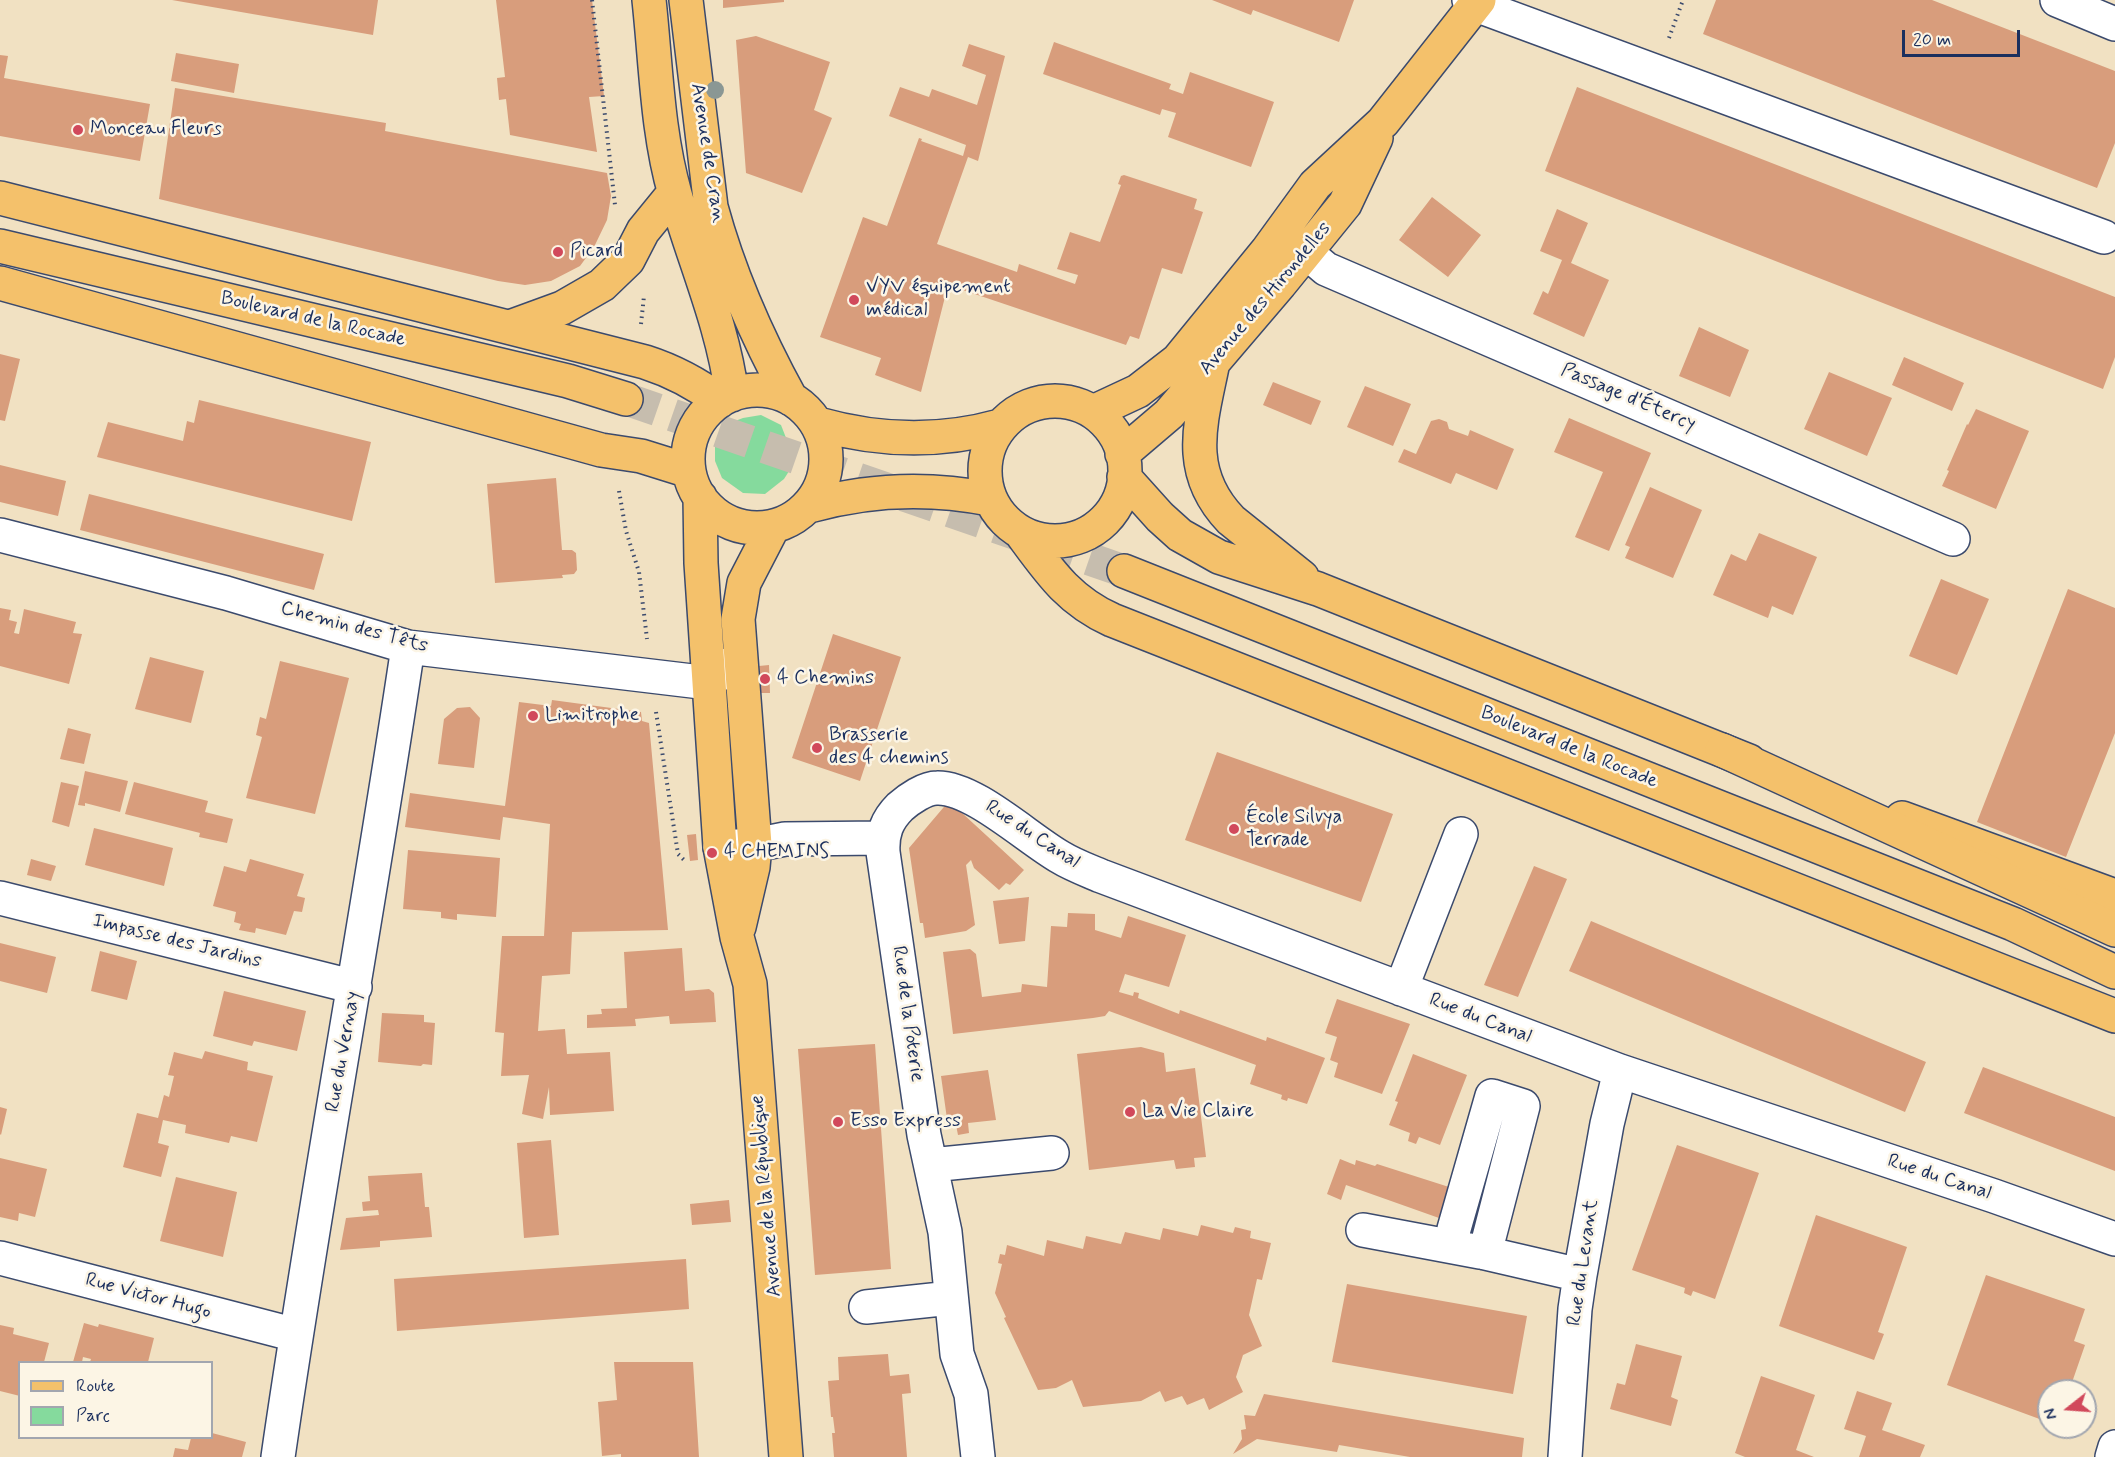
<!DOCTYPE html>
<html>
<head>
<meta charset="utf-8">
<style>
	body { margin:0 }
	#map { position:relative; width:2115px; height:1457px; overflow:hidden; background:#f1e1c2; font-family:Mynerve,sans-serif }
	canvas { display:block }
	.legend { position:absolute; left:18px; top:1361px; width:195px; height:78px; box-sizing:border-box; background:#fcf5e5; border:2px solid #a2a6af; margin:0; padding:8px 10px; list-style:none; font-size:18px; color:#1b2f5e }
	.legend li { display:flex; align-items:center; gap:12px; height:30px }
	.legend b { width:30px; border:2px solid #a2a6af }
	.north { position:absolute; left:2037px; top:1379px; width:60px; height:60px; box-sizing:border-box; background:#fcf5e5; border:2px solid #a2a6af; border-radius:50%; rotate:253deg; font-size:16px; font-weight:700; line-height:24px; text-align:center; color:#1b2f5e }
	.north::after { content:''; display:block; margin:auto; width:21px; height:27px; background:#d1495b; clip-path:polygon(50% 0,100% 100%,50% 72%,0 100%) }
	.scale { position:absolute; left:1902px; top:30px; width:118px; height:27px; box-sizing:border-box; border:3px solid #1b2f5e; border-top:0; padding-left:8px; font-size:18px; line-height:21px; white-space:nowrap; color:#1b2f5e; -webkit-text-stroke:4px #fcf5e5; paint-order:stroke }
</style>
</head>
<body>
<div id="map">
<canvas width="2115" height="1457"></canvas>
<ul class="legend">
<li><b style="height:8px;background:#f4c16b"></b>Route</li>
<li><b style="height:16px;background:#85da9d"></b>Parc</li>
</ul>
<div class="north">N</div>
<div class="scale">20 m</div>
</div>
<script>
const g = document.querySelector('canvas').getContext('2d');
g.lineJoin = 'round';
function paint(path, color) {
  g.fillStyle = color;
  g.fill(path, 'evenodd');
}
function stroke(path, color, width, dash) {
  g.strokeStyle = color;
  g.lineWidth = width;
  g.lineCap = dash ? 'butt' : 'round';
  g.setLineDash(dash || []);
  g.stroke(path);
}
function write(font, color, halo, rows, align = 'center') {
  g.font = font + ' Mynerve,sans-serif';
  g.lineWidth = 5;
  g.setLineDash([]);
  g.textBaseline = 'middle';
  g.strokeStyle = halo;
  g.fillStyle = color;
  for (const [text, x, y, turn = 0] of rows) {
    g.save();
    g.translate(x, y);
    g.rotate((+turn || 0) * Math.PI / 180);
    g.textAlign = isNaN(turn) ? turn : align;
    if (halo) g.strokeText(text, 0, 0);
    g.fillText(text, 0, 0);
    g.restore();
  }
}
paint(new Path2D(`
	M761 415 781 425 788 443 791 468 784 479 765 494 743 493 722 478 715 461V444L720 434 730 423 743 418Z`), '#85da9d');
paint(new Path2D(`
	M172 0H378L373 35Z
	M496 0H592L604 96 589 97 597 152 510 135 506 99 499 100 497 78 505 77Z
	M723 0H784V2L723 8Z
	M1212 0H1354L1339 42 1253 10 1251 15Z
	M1716 0H1932L2115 71V143L2097 188 1703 34Z
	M756 36 830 62 814 110 832 118 802 193 746 173 736 40Z
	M1054 42 1171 84 1169 89 1183 94 1190 72 1274 102 1251 167 1168 137 1176 113 1162 109 1160 115 1043 74Z
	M969 44 1005 56 978 161 968 157 937 244 1017 272 1019 264 1075 284 1078 275 1057 269 1070 232 1100 242 1121 185 1118 184 1121 176 1124 175 1197 199 1194 209 1203 212 1182 274 1162 268 1139 339 1130 336 1126 345 948 285 921 392 875 375 881 358 820 337 863 217 887 226 919 138 922 139 921 141 963 156 966 145 889 116 900 87 929 97 932 89 977 105 986 75 962 66Z
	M176 53 239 64 234 93 171 81Z
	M0 55 8 56 4 78 150 104 140 161 0 136Z
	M1577 87 2115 297V357L2103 389 1545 171Z
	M175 88 386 123 385 131 607 173 611 196 607 220 594 247 580 266 551 281 525 285 498 281 159 199Z
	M1432 197 1481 235 1448 277 1399 240Z
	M1557 209 1588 223 1571 263 1609 280 1584 337 1533 314 1543 291 1548 294 1562 260 1540 251Z
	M1699 327 1749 350 1730 397 1679 376Z
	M0 354 20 359 5 421 0 420Z
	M1904 357 1964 383 1952 411 1892 385Z
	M1829 372 1892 398 1867 456 1804 429Z
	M1273 382 1321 401 1311 425 1263 405Z
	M1365 386 1411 404 1393 446 1347 427Z
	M199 400 371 442 352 521 97 457 108 422 183 441 187 421 194 423Z
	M1976 409 2029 431 1996 509 1942 486 1949 471 1947 470 1967 424 1968 425Z
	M1569 418 1651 453 1609 551 1575 537 1603 472 1554 452Z
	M1439 419 1447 422 1449 429 1468 436 1470 430 1514 449 1497 490 1456 473 1451 484 1398 462 1404 449 1416 454 1431 421Z
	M0 465 66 481 58 516 0 502Z
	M556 478 562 550H572L576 553 577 570 574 574 562 575 563 578 495 583 487 484Z
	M1650 487 1702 510 1673 578 1625 558 1630 547 1625 545Z
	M89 494 324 554 314 590 80 530Z
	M1759 533 1817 557 1793 615 1772 606 1768 618 1713 595 1731 554 1746 561Z
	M1941 579 1989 599 1957 675 1909 656Z
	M2068 589 2115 608V733L2066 857 1977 822Z
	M0 608 11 610 9 620 17 622 14 633 19 634 24 609 76 622 73 633 82 634 69 684 0 666Z
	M833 634 901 657 860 781 792 758Z
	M150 657 204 671 191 723 135 709Z
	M280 661 349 678 315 814 246 798 262 737 256 735 260 717 266 719Z
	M769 665 770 693H761L759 666Z
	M552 700 641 712 642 721 649 723 668 930 572 932 570 974 542 976 538 1031 565 1029 567 1054 610 1052 614 1111 550 1115 549 1087 543 1119 522 1114 529 1075 501 1076 504 1033 495 1032 502 936H544L550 824 503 817 500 840 405 827 410 793 505 806 519 702 551 706Z
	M470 707 480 718 474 768 438 764 444 719 457 708Z
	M68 728 91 734 84 764 60 759Z
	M1217 752 1393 814 1361 902 1185 840Z
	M85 771 128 781 120 812 85 803V806L78 805Z
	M61 782 79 786 69 827 52 822Z
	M134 782 208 801 205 812 233 819 227 843 199 837 200 833 125 814Z
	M949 801 1024 870 1010 885 1006 883 999 890 974 868 971 860 966 865 975 925 966 931 925 938 923 923H920L909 848Z
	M94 828 173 848 164 886 85 865Z
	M696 834 698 860 690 861 687 835Z
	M408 850 500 858 496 917 457 914V920L441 918V912L403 909Z
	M31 859 56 866 51 881 27 875Z
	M250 859 304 874 297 896 305 898 302 912 294 911 286 935 256 928 255 933 239 930 241 924 234 922 236 912 213 906 224 866 246 872Z
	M1534 866 1567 879 1518 997 1484 985Z
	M1029 897 1025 941 999 944 993 901Z
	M1068 913 1095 914V930L1121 938 1128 916 1186 935 1169 987 1125 974 1119 992 1133 996 1134 992 1139 993 1138 998 1179 1014 1180 1010 1266 1041 1267 1037 1325 1058 1307 1104 1288 1098 1287 1101 1281 1099 1282 1095 1250 1084 1256 1065 1109 1011 1105 1016 1093 1018 953 1034 943 952 970 949 976 954 982 997 1021 992 1022 984 1047 987 1051 926 1067 927Z
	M1591 921 1926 1062 1905 1112 1569 971Z
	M0 943 56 957 47 993 0 981Z
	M682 948 685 991 709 989 714 993 716 1022 670 1024 669 1016 635 1019 636 1026 587 1028V1015L602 1014 601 1009 627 1008 624 952Z
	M100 951 137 961 127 1000 91 991Z
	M224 991 306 1011 297 1051 254 1041 252 1046 213 1036Z
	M1337 999 1410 1024 1382 1094 1334 1077 1338 1063 1330 1060 1337 1037 1325 1033Z
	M382 1013 424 1015V1022L435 1023 432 1065 423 1064 421 1066 378 1062Z
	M875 1044 891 1269 815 1275 798 1049Z
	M1141 1047 1164 1053 1166 1072 1195 1068 1206 1157 1194 1158 1195 1167 1176 1169 1174 1160 1089 1170 1077 1054Z
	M205 1051 248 1062 247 1070 273 1076 257 1142 231 1136 229 1143 185 1133 186 1125 163 1120 158 1143 169 1146 161 1177 123 1167 137 1113 158 1118 164 1095 169 1097 174 1076 168 1075 174 1052 202 1059Z
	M1413 1054 1467 1075 1440 1145 1419 1137 1416 1144 1408 1141 1410 1133 1389 1125 1398 1102 1395 1101Z
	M1983 1067 2115 1117V1171L1964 1113Z
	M988 1070 996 1120 968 1123 969 1133 958 1135 956 1125 948 1126 941 1076Z
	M0 1107 7 1109 1 1135 0 1134Z
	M551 1140 559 1235 524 1238 517 1143Z
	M1677 1145 1759 1173 1715 1299 1693 1291 1691 1296 1684 1293 1685 1288 1632 1270Z
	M0 1158 47 1169 35 1217 19 1213 18 1221 0 1217Z
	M1340 1159 1355 1165 1356 1160 1375 1166 1377 1164 1449 1187 1439 1218 1346 1185 1341 1200 1327 1194Z
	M422 1173 425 1207H429L432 1237 380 1241V1247L340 1250 346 1218 379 1215 378 1210 363 1211 362 1202 370 1201 368 1176Z
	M176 1177 237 1192 223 1257 160 1241Z
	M729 1200 731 1222 692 1225 690 1204Z
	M1816 1215 1907 1247 1878 1332 1884 1334 1874 1360 1779 1326Z
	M1201 1225 1233 1233 1235 1227 1251 1231 1250 1238 1271 1243 1262 1280 1257 1279 1249 1315 1262 1346 1243 1355 1236 1377 1243 1392 1209 1410 1204 1398 1187 1405 1182 1396 1165 1402 1160 1391 1141 1401 1083 1407 1072 1380 1056 1388 1038 1390 1004 1318 1006 1317 995 1293 1002 1264 998 1263 1000 1254 1005 1255 1007 1245 1044 1256 1047 1240 1083 1249 1086 1236 1121 1244 1125 1232 1160 1240 1163 1228 1198 1236Z
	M686 1259 689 1309 397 1331 394 1279Z
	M1986 1275 2085 1309 2074 1341 2085 1345 2069 1391H2049V1412L2045 1421 1947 1385Z
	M1347 1284 1527 1316 1513 1394 1332 1362Z
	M84 1323 98 1327 99 1324 154 1338 148 1362H90L91 1359 83 1357 82 1362H73Z
	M0 1325 14 1328 13 1334 49 1343 44 1362H20V1396L0 1391Z
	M1636 1344 1682 1356 1671 1397 1678 1400 1671 1426 1610 1409 1617 1383 1625 1385Z
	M888 1354 890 1376 909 1374 911 1393 902 1394 907 1457H834L832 1433H835L833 1417H831L828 1381 839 1380 838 1357Z
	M614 1362H693L699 1457H621V1454L602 1456 598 1402 617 1400Z
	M1761 1376 1815 1395 1796 1450 1814 1457H1745L1735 1453Z
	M1857 1391 1892 1403 1882 1430 1925 1445 1920 1457H1859L1866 1436 1844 1429Z
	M1264 1394 1524 1438 1522 1457H1410L1339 1445 1337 1452 1257 1439 1233 1454 1242 1439 1241 1430 1246 1429 1244 1415 1255 1416Z
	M212 1433 246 1442 242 1457H173L175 1448 188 1450 191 1438H212Z`), '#d89d7c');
stroke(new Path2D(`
	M626 399 1124 571`), '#c6bdae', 33, [33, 16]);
const minor = new Path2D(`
	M1469 0 1476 5 2104 237
	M2057 0 2115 24
	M1306 252 1326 269 1953 539
	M0 535 226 593 408 647 709 683 730 664
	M720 847 755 845 785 839 883 838
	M0 898 355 987
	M1401 989 1461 834
	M931 1165 1052 1153
	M1454 1229 1492 1096 1523 1106 1485 1253 1580 1275
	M1363 1230 1480 1252
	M0 1258 296 1335
	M866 1307 951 1298
	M278 1457C317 1186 368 917 408 647
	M978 1457 971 1394 957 1354 945 1232 924 1135 883 852C882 833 887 820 900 807 909 799 925 788 937 788 973 787 1027 838 1060 857 1073 865 1087 870 1101 876L1620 1071 1994 1196 2115 1239
	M1565 1457 1575 1309 1580 1275 1607 1124 1620 1071
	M2112 1457 2115 1447`);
const major = new Path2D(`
	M649 0C656 64 657 132 675 194 694 261 723 325 732 395
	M686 0 711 207C729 273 758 339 791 399
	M0 198 645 362C673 371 696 383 720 401
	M0 283 601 450 641 456 689 471
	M510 327 562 308 602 285 628 260 643 231 674 193
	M1212 367C1200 425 1185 472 1231 520L1302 577
	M688 459a69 69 0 1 1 138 0a69 69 0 1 1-138 0Z
	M985 471a70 70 0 1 1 140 0a70 70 0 1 1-140 0Z
	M1093 412 1138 391 1178 360 1267 251 1315 185 1383 122 1479 0
	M818 424C878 441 939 443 1000 426
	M1122 454 1169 414 1280 284 1345 204 1376 138
	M1124 477 1160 517 1180 535 1219 557 1318 589 1749 761
	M700 497 701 563 720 847 737 937 750 984 786 1457
	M809 506C869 489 929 487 990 499
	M1021 533C1049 571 1068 600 1112 620L2115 1016
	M1902 818 2115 896
	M739 927 753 867 755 845 738 619 744 583 773 527`);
const highway = new Path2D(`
	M0 246 568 381 626 399
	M1124 571 2013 924 2115 972
	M1722 750 2115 930`);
stroke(minor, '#3b4a6d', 36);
stroke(major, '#3b4a6d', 36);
stroke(highway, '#3b4a6d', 36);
stroke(new Path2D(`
	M592 0 615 205
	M1669 38 1683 0
	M641 324 644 296
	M619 491 626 531 639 572 647 639
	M656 712 678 854 684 860`), '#3b4a6d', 4, [1.5, 4.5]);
stroke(minor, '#fff', 33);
stroke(major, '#f4c16b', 33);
stroke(highway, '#f4c16b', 33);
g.fillStyle = '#8a9794';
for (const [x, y] of [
	[715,90]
]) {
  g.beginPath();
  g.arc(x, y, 9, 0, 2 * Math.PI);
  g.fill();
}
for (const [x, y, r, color] of [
	[78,130,6,"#d1495b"],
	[558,252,6,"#d1495b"],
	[854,300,6,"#d1495b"],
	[765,679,6,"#d1495b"],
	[533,716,6,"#d1495b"],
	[817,748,6,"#d1495b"],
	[1234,829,6,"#d1495b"],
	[712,853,6,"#d1495b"],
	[1130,1112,6,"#d1495b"],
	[838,1122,6,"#d1495b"]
]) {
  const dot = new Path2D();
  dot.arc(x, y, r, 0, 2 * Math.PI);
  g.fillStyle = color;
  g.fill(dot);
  stroke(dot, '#fcf5e5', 2);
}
write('20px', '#1b2f5e', '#fcf5e5', [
	["Monceau Fleurs",90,130],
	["Picard",570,252],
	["VYV équipement",866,288],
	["médical",866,311],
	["4 Chemins",777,679],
	["Limitrophe",545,716],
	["Brasserie",829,736],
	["des 4 chemins",829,759],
	["École Silvya",1246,818],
	["Terrade",1246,841],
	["4 CHEMINS",724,853],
	["La Vie Claire",1142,1112],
	["Esso Express",850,1122]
], 'left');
write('20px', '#1b2f5e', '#fcf5e5', [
	["Avenue de Cran",707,153,81],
	["Avenue des Hirondelles",1266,299,-50],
	["Boulevard de la Rocade",313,320,13],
	["Passage d'Étercy",1628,398,23],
	["Chemin des Têts",354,628,15],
	["Boulevard de la Rocade",1569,748,22],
	["Rue du Canal",1032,835,33],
	["Impasse des Jardins",177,942,14],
	["Rue de la Poterie",907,1014,82],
	["Rue du Canal",1480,1019,21],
	["Rue du Vernay",344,1052,-80],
	["Rue du Canal",1939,1178,18],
	["Avenue de la République",767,1196,-95],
	["Rue du Levant",1584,1263,-82],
	["Rue Victor Hugo",148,1297,15]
]);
</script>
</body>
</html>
